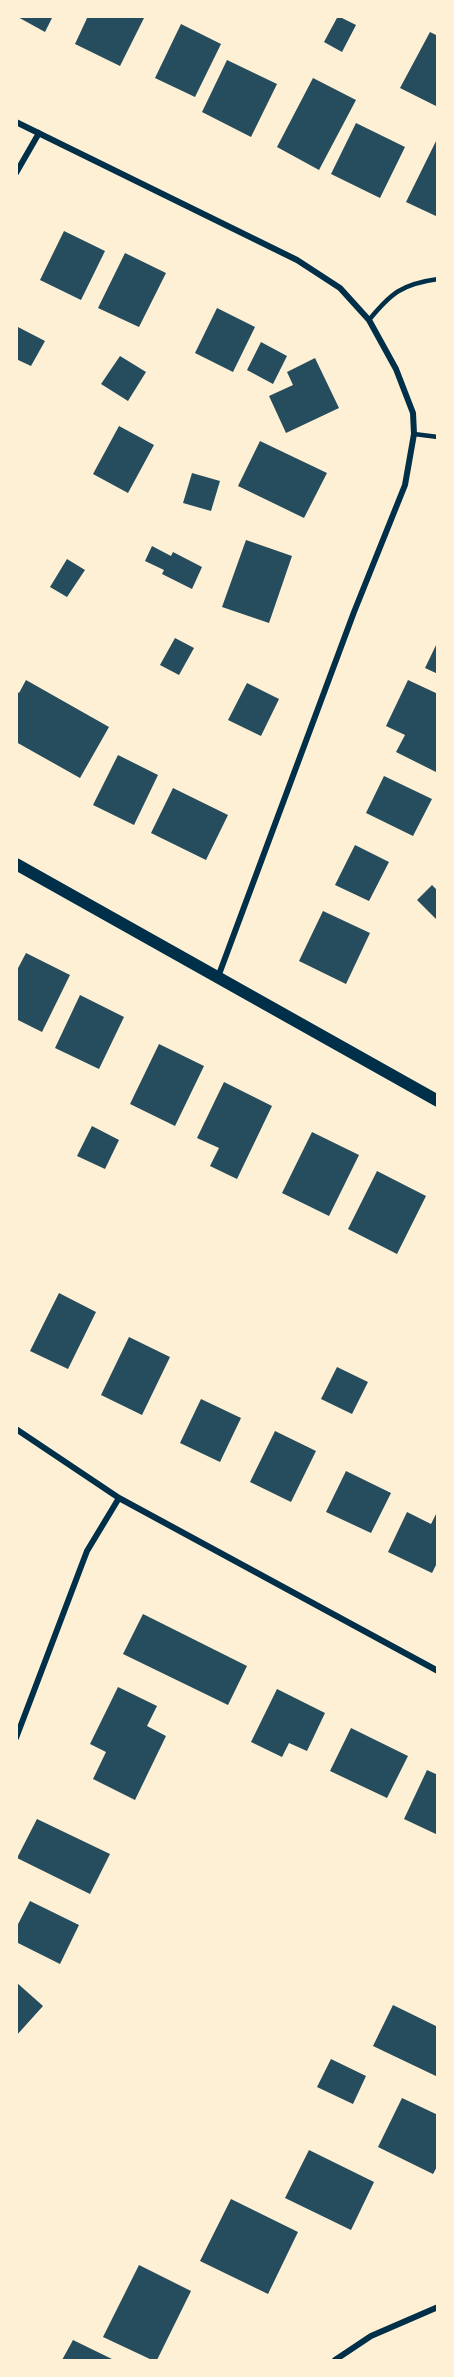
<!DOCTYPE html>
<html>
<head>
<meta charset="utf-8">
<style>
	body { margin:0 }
	#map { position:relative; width:454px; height:2377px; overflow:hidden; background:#fdf0d5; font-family:Bitter,serif }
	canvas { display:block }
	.frame { position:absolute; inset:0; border:18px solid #fdf0d5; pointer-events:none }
</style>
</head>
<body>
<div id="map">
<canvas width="454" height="2377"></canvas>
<div class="frame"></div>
</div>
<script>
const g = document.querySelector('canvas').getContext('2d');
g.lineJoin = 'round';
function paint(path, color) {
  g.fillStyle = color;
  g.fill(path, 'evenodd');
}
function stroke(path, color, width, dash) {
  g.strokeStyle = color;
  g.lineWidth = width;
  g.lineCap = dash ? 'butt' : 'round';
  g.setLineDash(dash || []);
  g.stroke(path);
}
paint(new Path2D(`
	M16 16H53L45 32Z
	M88 16H145L120 66 75 44Z
	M338 16 356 25 342 52 324 42Z
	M181 24 221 44 195 97 155 78Z
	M430 32 438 36 436 106 400 88Z
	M227 60 277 84 251 137 202 112Z
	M313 78 356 100 319 170 277 147Z
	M356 123 405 147 380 198 331 174Z
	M438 137V217L406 202Z
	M64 231 105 251 81 300 40 280Z
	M125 253 166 273 139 327 98 308Z
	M217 308 255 327 233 372 195 353Z
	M16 326 45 341 31 366 16 359Z
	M261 342 287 356 273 384 247 370Z
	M120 356 146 372 128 401 101 384Z
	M315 358 339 408 286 433 269 396 293 385 287 372Z
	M119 426 154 445 128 493 93 474Z
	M260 441 327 473 304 518 238 486Z
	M192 473 220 481 211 511 183 503Z
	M246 540 292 556 269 623 222 607Z
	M152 546 171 556 173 552 202 567 192 589 162 574 164 570 145 561Z
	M67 559 85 570 67 597 50 587Z
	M175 638 194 648 179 675 160 665Z
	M438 641V674L425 668Z
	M26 680 109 727 80 778 16 742V691L19 693Z
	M408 680 438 694V773L396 752 405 735 386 726Z
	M247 683 279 699 261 736 228 720Z
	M118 755 158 775 134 825 93 805Z
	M384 776 432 799 413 836 366 813Z
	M173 788 228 815 206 860 151 833Z
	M355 845 389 862 369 901 335 885Z
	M432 885 438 891V921L417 900Z
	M323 911 370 933 346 984 299 961Z
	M26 953 70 975 42 1032 16 1019V972Z
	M80 995 124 1017 99 1069 55 1048Z
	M159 1044 204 1066 175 1126 130 1104Z
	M224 1082 272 1106 237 1179 210 1166 219 1148 197 1138Z
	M92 1126 119 1140 105 1169 77 1156Z
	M312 1132 359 1155 329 1216 282 1193Z
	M377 1171 426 1196 397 1254 348 1229Z
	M59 1293 96 1312 68 1369 30 1351Z
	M129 1337 170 1357 142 1415 101 1395Z
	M337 1367 368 1382 352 1414 321 1399Z
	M201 1399 241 1418 220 1462 180 1443Z
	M275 1431 316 1451 291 1502 250 1482Z
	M346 1471 391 1493 371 1533 326 1512Z
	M438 1510V1561L432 1573 388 1552 407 1512 431 1524Z
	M143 1614 247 1666 228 1705 123 1654Z
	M118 1687 157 1706 147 1726 166 1736 135 1800 93 1779 106 1752 90 1744Z
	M277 1689 325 1713 307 1751 289 1743 282 1757 251 1742Z
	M351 1728 408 1756 387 1798 330 1771Z
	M427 1770 438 1775V1835L404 1819Z
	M37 1819 110 1854 90 1894 17 1858Z
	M30 1901 79 1925 60 1964 16 1942V1928Z
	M16 1982 43 2006 16 2036Z
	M393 2005 438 2027V2077L373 2046Z
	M331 2059 366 2076 353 2104 317 2087Z
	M402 2098 438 2115V2165L433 2174 378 2147Z
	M309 2150 374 2182 351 2230 285 2198Z
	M231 2199 298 2232 268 2294 200 2261Z
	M139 2265 191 2291 157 2360H152L103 2337Z
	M73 2340 114 2360H62Z`), '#264d5e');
stroke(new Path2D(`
	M369 320C391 293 402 284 438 279
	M414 434 438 437`), '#003049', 4.5);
stroke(new Path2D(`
	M16 122 297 260 340 288 369 320 396 369 413 413 414 434 405 485 354 612 218 977
	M16 173 39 133
	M16 1429 119 1498 438 1671
	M16 1738 87 1551 119 1498
	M335 2360 371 2336 438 2307`), '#003049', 6);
stroke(new Path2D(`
	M16 864 438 1101`), '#003049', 12);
</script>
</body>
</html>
